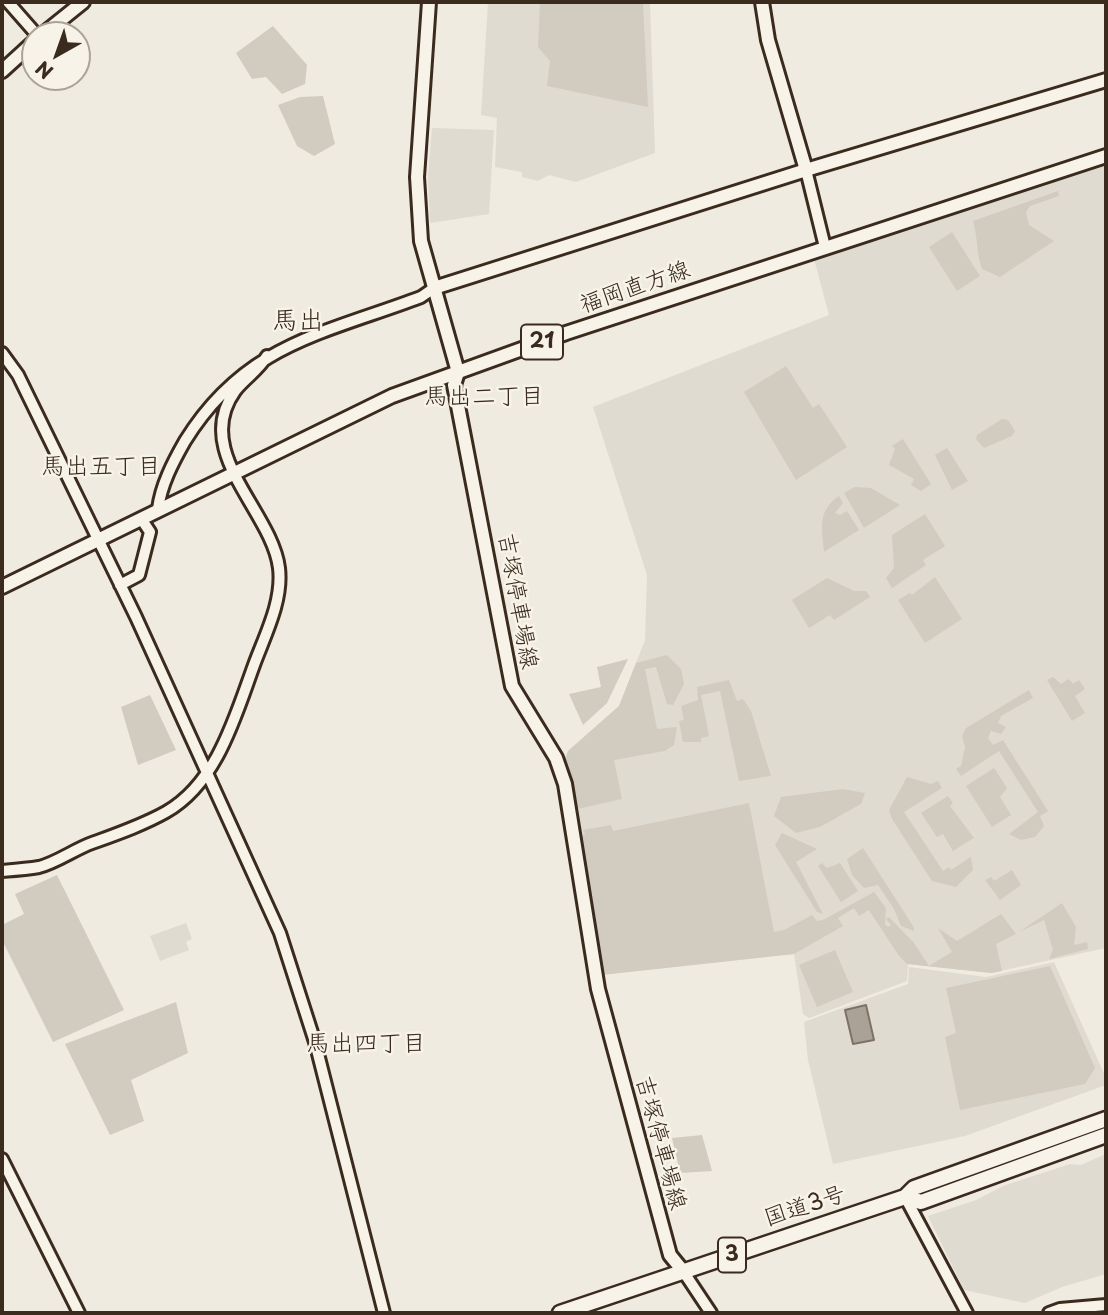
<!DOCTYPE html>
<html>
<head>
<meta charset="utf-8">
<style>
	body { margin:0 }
	#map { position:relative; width:1108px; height:1315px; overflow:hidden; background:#efebe0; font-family:"Playpen Sans",sans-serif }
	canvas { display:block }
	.frame { position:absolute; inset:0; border:4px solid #3b2a1e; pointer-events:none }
	.north { position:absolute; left:21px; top:21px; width:70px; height:70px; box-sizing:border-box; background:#f7f3e8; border:2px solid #aca397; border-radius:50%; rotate:220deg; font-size:19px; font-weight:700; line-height:28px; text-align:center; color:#3b2a1e }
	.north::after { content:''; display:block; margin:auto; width:24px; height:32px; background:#3b2a1e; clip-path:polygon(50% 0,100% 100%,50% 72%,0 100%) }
</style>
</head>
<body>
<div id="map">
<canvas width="1108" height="1315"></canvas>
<div class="frame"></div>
<div class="north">N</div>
</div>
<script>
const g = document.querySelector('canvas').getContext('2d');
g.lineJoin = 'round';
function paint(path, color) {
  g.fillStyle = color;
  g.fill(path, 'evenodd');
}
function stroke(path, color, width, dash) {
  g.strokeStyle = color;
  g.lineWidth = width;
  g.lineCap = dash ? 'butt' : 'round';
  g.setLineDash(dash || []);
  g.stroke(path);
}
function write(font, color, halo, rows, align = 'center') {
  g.font = font + ' "Playpen Sans","Klee One",sans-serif';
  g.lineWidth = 5;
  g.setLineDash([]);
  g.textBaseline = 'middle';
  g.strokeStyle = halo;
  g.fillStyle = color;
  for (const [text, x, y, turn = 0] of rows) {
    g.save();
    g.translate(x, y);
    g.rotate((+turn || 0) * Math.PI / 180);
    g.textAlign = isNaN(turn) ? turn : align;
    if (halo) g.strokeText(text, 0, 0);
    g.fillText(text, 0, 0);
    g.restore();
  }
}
paint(new Path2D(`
	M488 2H650L655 153 576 182 549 175 538 181 522 177V172L495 167 497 118 481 115Z
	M432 128 494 130 489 214 430 223 428 177Z
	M1106 164V948L991 973 908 964 907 981 809 1018 803 1014 794 954 601 975 565 759 568 751 619 706 645 640 647 575 593 407 829 315 814 259Z
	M186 923 192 939 186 942 189 950 160 961 150 936Z
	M1054 962 1106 1078V1085L965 1136 833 1164 808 1060 804 1022 908 984 909 967 986 977Z
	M1106 1154V1274L1062 1287 1025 1303 964 1290 928 1216 976 1200 1003 1186 1070 1164 1081 1165Z`), '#e0dbd0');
paint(new Path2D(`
	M540 2H643L648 107 547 86 550 61 538 47Z
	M273 26 307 65 305 84 282 94 266 77 252 79 236 53Z
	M323 96 335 144 314 156 297 146 278 105 300 97Z
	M1058 191 1059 196 1030 206 1026 212 1029 225 1054 241 1000 277 982 269C976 252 978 238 973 221Z
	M952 232 980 276 957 291 929 247Z
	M786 366 813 408 819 404 847 447 796 480 744 392Z
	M1002 419 1008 420 1015 431 1012 436 984 448 976 439 977 435Z
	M903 439 931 484 921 491 911 485 914 479 889 465 895 449 892 446Z
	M947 448 968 481 952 490 935 455Z
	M855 487 871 488 900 505 864 528 844 493Z
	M839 496 843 503 835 513 840 515 847 511 859 530 824 552C822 528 817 511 839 496Z
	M925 514 945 546 923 560 926 565 892 588 886 578 894 568 892 535Z
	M935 577 962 619 925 643 898 600 910 593 912 595Z
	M827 578 854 591H866L870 597 834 620 830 615 809 628 792 600Z
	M667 655 681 669 684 684 673 705 667 704 656 667 645 669 657 729 677 727 674 745 665 751 614 760 622 799 573 810 565 759 568 751 619 706 636 663Z
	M628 659 607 703 583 725 569 694 601 687 597 667Z
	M1053 677 1061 684 1069 679 1073 684 1079 680 1085 689 1075 696 1085 713 1072 721 1047 680Z
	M729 680 737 701 743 699 751 711 771 776 739 781 720 691 701 695 709 736 701 738V742H683L679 721 684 720 681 706 698 700 697 687Z
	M1029 690 1033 698 1001 716 998 723 1006 727 1001 734 991 731 988 738 993 745 1003 740 1048 811 1040 816 1044 826 1035 837 1021 840 1009 834 1038 812 999 751 961 776 956 769 961 766 965 747 962 736 966 728Z
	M150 695 176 750 138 765 121 707Z
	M994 768 1007 788 1000 797 1011 815 992 827 966 786Z
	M907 777 931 784 938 781 942 788 904 812 943 871 949 867 951 870 971 857 973 870 956 887 932 881 892 819 889 810Z
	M843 789 865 793 861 804 820 827 796 833 774 816 781 797Z
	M948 796 953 803 950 806 974 838 953 851 943 834 937 837 921 813Z
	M749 803 774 932 784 930 812 915 817 921 823 920 874 892 886 908 885 924 888 927 891 925 886 919 889 917 914 943 929 966 952 952 938 928 957 941 1001 914 1016 934 996 944 1002 971 991 973 907 964 899 956 869 910 859 916 854 908 838 918 843 926 794 954 601 975 578 839 585 834 583 830 611 825 613 831Z
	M782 833 817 849 796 862 823 914 817 912 775 845Z
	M863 848 913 926 914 931 901 926 894 909 878 885 864 888 852 875 847 859Z
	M822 863 827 868 840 863 858 891 841 902 818 866Z
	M1012 870 1021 885 1000 900 985 880 991 877 994 881Z
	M57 875 124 1010 53 1042 2 940V925L24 914 15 894Z
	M1062 903 1076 927 1074 945 1087 942 1088 949 1049 959 1053 950 1044 920 1019 932Z
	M835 950 853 992 817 1007 799 965Z
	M1050 966 1095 1068 1085 1084 960 1110 945 1037 956 1033 946 988Z
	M176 1002 188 1053 131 1080 144 1121 110 1135 65 1044Z
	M702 1135 712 1171 680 1173 672 1138Z`), '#d1cbc0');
const water = new Path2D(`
	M866 1005 874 1040 853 1044 845 1010Z`);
paint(water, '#aaa296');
stroke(water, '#7e7266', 2);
const tertiary = new Path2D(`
	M8 2 37 35
	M806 170 825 247
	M2 353 18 375 136 617 280 933 315 1042 384 1313
	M158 509C161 485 173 462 185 441 245 344 323 334 421 297L434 288
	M120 585 139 575 150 532 142 520
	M2 871C14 870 27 869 39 867 56 863 75 849 92 843 117 834 143 825 166 812 217 783 235 717 254 665 265 635 283 601 279 568 272 511 191 452 235 391 245 378 258 371 267 356
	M2 1159 79 1313
	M905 1197 967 1313
	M683 1271 711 1313
	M1049 1313 1060 1309 1106 1305`);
const secondary = new Path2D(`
	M429 2 417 177 421 241 458 372 454 385 512 686 556 758 565 784 598 989 670 1255 683 1271
	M762 2 768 40 806 170
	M42 35 83 2
	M2 71 35 41`);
const primary = new Path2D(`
	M434 288 806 170 1106 80
	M2 587 392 396 566 333 1106 156`);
const trunk = new Path2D(`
	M905 1197 921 1202 1106 1135
	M560 1313 905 1197 914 1188 1106 1119`);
stroke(tertiary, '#3b2a1e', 16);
stroke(secondary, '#3b2a1e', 18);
stroke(primary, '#3b2a1e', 18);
stroke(trunk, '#3b2a1e', 19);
stroke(tertiary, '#f7f3e8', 10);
stroke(secondary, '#f7f3e8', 12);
stroke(primary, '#f7f3e8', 12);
stroke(trunk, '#f7f3e8', 14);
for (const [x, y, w] of [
	[542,342,42],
	[732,1255,28]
]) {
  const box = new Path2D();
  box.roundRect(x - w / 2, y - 17.5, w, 35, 5);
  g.fillStyle = '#f7f3e8';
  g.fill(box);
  stroke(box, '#3b2a1e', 2);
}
write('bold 21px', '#3b2a1e', null, [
	["21",542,342],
	["3",732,1255]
]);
write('23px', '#3b2a1e', '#f7f3e8', [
	["福岡直方線",635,288,-19],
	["吉塚停車場線",517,601,80],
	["吉塚停車場線",660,1143,75],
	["国道3号",805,1207,-18]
]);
write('24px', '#3b2a1e', '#f7f3e8', [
	["馬出二丁目",484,397],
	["馬出五丁目",101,467],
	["馬出四丁目",366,1044]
]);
write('26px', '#3b2a1e', '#f7f3e8', [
	["馬出",298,322]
]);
</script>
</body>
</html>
